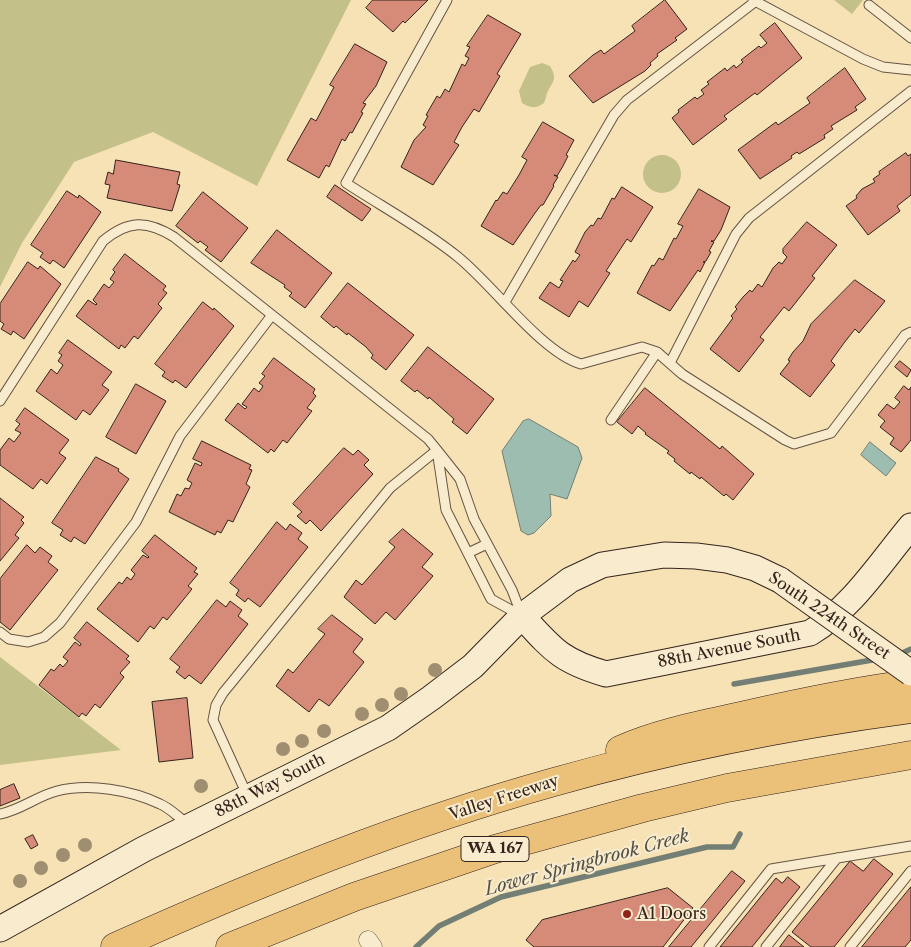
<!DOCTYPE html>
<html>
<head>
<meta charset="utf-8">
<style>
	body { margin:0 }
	canvas { display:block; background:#f6e2b4 }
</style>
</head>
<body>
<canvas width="911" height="947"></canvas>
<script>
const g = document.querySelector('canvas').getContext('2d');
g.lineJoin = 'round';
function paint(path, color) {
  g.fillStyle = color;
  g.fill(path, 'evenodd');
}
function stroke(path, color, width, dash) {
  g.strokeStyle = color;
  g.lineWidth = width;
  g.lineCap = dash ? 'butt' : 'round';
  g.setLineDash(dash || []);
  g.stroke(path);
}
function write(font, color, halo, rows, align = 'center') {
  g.font = font + ' "Libre Caslon Text",serif';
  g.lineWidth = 4;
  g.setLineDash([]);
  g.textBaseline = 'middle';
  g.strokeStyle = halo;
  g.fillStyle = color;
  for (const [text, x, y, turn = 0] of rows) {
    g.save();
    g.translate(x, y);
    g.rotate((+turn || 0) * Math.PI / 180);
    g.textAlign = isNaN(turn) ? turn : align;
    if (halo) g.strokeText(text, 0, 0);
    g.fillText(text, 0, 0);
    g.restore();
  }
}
paint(new Path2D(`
	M0 0H351L257 186 153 132 74 162 22 243 0 287Z
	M834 0H863L852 14Z
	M542 63 550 66C557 78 554 80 548 91 546 94 546 99 544 103 536 109 530 108 522 103L519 91 530 67Z
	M643 174a19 19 0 1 1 38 0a19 19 0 1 1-38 0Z
	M0 657 121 750 0 765Z`), '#c3c189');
const water = new Path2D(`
	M529 419 578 447 582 458 567 499 550 494 551 516 534 533 528 535 521 531 502 451 523 421Z
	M870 442 896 463 886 476 861 455Z`);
paint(water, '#9dbdb0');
stroke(water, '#737f75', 1);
stroke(new Path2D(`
	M900 654 911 649
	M734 684 878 659
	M416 947 439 926 501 897 707 847H733L740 834`), '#737f75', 5.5);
const building = new Path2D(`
	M373 0H428L405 23 403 21 393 32 366 8Z
	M665 0 687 29 675 38 677 40 657 54 658 56 650 63 651 65 645 71 593 103 569 76 593 55 601 50 604 54 635 31 632 26Z
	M488 15 521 34 497 74 500 76 479 112 474 109 462 127 454 142 459 145 433 185 401 167 414 140 426 127 423 125 428 116 426 115 437 96 440 98 445 89 449 92 462 64 465 66 469 58 465 56 470 47 467 46Z
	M775 23 802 58 757 95 755 93 724 116 727 119 693 145 672 118 679 112 678 110 695 97 697 99 704 94 701 90 709 84 707 82 725 68 727 71 734 65 736 68 743 62 741 60 759 46 761 48 767 43 760 35Z
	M355 44 387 62 376 86 363 103 366 104 361 112 363 113 352 133 350 132 345 141 342 139 329 167 326 165 319 178 287 160 311 118 316 121 334 87 330 85Z
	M845 68 866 99 855 107 857 110 831 126 833 129 824 135 825 138 799 154 797 152 791 156 792 158 760 179 738 150 776 122 778 125 810 103 807 98Z
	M543 122 574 140 566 155 568 156 563 166 557 176 554 175 558 177 553 185 554 186 543 205H541L535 213 513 245 481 226 496 200 497 201 503 192 507 194 519 175 527 160 522 157Z
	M906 153 908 156 911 154V195L897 206 900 211 868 235 846 206 857 198 856 196 862 189 875 182 873 179 880 174 879 172Z
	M116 160 180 172 177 184 180 185 172 211 107 198 110 185 105 184 108 172 113 174Z
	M335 185 371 209 362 221 327 197Z
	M622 187 653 207 631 242 627 239 606 271 610 273 588 307 579 301 569 317 539 298 550 282 559 288 563 281 560 280 573 260 575 262 580 255 575 252 585 232 591 225 593 226 598 218 601 219 612 198 614 199Z
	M699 189 730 207 721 230 714 241H711L714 242 709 251 711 252 706 261 703 262H705L700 272 698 270 670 311 637 293 652 265 654 266 659 258 663 260 674 238 676 239 683 226 678 224Z
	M67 191 78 198 79 195 101 212 64 268 53 260 50 264 40 257 43 253 31 245Z
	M203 192 248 228 221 262 205 250 208 247 200 241 198 243 176 226Z
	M807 222 837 245 812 276 815 278 789 311 784 307 760 337 764 340 739 372 710 349 733 318 731 316 737 309 735 307 743 297 750 290 752 292 758 284 762 287 773 268 779 262 782 264 787 257 783 253V249Z
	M277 230 332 273 305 308 289 296 292 293 284 287 285 285 251 263Z
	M125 254 166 286 163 290 167 293 158 304 162 308 138 339 134 336 125 348 121 345 119 349 76 316 88 300 96 305 97 304 93 300 104 284 109 288 114 282 110 279 115 272 113 270Z
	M28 262 38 269 40 266 61 284 24 339 13 331 11 335 1 329 4 324 0 321V304Z
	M855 280 885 301 859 333 855 329 844 343 831 361 835 365 810 397 780 374 790 361 788 360 793 352 803 341 811 324Z
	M348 283 414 335 386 370 371 358 373 355 366 347 348 333 347 335 336 326 334 328 321 317Z
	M203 302 213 310 214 308 234 326 186 388 175 380 173 383 162 376 165 372 155 364Z
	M68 340 112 372 102 385 109 390 90 415 83 410 76 420 36 391 51 369 57 374 63 365 58 361 62 355 59 353Z
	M428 347 494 399 467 434 452 422 454 419 429 397 428 399 417 390 415 392 401 381Z
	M274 358 315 389 313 393 316 396 307 408 312 411 287 443 283 440 274 452 271 449 268 453 225 420 238 403 245 409 247 407 242 404 254 388 259 392 263 386 259 383 265 376 262 374Z
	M900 361 911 370 907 377 895 367Z
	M136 384 166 401 136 454 106 437Z
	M904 386 909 390 911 387V440L901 452 890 444 894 438 880 427 885 421 878 415 887 404 894 409 900 402 895 398Z
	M645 388 720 449 722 446 754 474 733 500 726 494 724 496 701 477 700 479 691 472 690 474 674 461 675 459 667 453 669 451 645 434 646 433 638 426 632 434 617 422Z
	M25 408 69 440 59 453 66 458 47 484 41 479 33 489 0 465V450L9 438 14 442 21 433 15 430 20 424 16 421Z
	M202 441 251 465 249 469 252 470 246 484 250 487 233 522 228 520 221 533 217 531 215 535 169 512 177 494 181 496 185 488 189 489 192 483 187 480 195 463 201 466 202 463 193 459Z
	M344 448 353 455 358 450 369 460 364 465 373 474 321 531 310 520 306 524 297 516 302 512 293 504Z
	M96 457 119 469 118 471 129 479 85 544 74 537 71 542 60 535 63 530 52 523Z
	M0 498 24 517 21 520 24 523 15 535 19 538 0 561Z
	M277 522 286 530 290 524 302 533 298 539 308 547 260 607 248 598 245 602 236 595 239 590 230 583Z
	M403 529 433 554 422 567 433 576 395 620 386 612 375 624 344 597 356 580 362 585 395 547 389 542Z
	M155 535 197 568 194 572 198 574 188 586 192 589 167 620 163 617 154 629 150 626 138 642 97 609 119 582 122 584 127 577 131 580 135 574 131 570 143 555 148 558 149 557 142 551Z
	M27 545 35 553 40 547 52 556 48 562 58 570 10 630 0 622V579Z
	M217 600 226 607 230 601 242 610 238 616 248 624 201 684 189 675 185 679 176 672 180 667 170 659Z
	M332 615 363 639 353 652 364 662 329 706 319 699 309 712 276 686 288 669 293 673 325 634 318 629Z
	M87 622 129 656 126 659 130 662 120 673 124 677 100 708 95 704 86 716 82 713 79 717 39 685 51 669 54 671 60 664 63 667 68 661 63 657 75 642 80 646 81 644 74 638Z
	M187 698 193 758 159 762 152 702Z
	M14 784 20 798 0 806V790Z
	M33 835 38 845 31 849 25 839Z
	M874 859 893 874 834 947H811L792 932 850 861 863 871Z
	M732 871 745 881 691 947H669Z
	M788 877 800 887 752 947H720L776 878 782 883Z
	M911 887V940L905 947H862Z
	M668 888 693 908 663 947H534L526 940 542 920Z
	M789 935 804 947H780Z`);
paint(building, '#d68a78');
stroke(building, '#35231d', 1);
const lane = new Path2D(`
	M447 0 346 183C381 206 425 230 458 257 492 284 542 353 581 364L642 347 657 352 682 374 785 440 794 444 831 433 905 335 911 332
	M753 0 863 59 883 67 911 70
	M869 5 911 38
	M505 302 614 115 627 100 756 1
	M670 363 736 234 749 218 911 91
	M0 401 103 241C128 220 147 220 174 237L428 439 437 450 390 488 223 693 216 705 213 720 248 797
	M611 420 657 352
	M437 450 460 479 474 519 512 590 522 616 491 599 446 510Z
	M468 553 487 544
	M0 632 9 639 28 642 44 637 60 623 136 522 180 436 272 315
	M0 814C21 810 37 796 57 791 89 783 131 790 160 804 170 808 179 818 188 824
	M709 947 771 869 911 846
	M766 947 837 858
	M850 947 911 871`);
const street = new Path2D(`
	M368 940 373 947`);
const secondary = new Path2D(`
	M522 616C553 650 561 661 606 674L810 633C852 608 880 563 911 526
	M0 929 144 849 388 728 431 698 473 666 522 616 570 580 602 565 664 555 696 556 727 560 755 568 780 580`);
const highway = new Path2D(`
	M620 750C658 733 700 725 741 716 798 703 854 691 911 684
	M115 947C257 883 403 824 554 782 670 749 791 725 911 709
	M230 947 354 897 495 849 643 808 727 788 911 755`);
stroke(lane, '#655343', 11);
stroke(street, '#655343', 19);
stroke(secondary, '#35231d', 27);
stroke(highway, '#35231d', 29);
stroke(lane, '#f9ecce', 9);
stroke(street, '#f9ecce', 18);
stroke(secondary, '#f9ecce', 25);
stroke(highway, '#ebc17a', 28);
const secondaryBridge = new Path2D(`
	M780 580 911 673`);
stroke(secondaryBridge, '#35231d', 27, []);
stroke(secondaryBridge, '#f9ecce', 25);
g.fillStyle = '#9f8e70';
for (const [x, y] of [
	[435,670],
	[401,694],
	[382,705],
	[362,714],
	[324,731],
	[302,741],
	[283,749],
	[201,786],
	[85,845],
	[63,855],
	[41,868],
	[20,881]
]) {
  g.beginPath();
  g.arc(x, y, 7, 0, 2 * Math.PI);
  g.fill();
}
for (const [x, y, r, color] of [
	[627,914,5,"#8f2418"]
]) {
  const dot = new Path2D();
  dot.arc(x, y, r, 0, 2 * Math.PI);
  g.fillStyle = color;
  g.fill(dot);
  stroke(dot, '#f9ecce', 2);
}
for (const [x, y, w] of [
	[495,849,68]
]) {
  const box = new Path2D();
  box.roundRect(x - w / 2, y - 12.5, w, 25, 4);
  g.fillStyle = '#f9ecce';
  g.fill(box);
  stroke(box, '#35231d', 1);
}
write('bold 15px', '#35231d', null, [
	["WA 167",495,849]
]);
write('16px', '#35231d', '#f9ecce', [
	["South 224th Street",829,616,34],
	["88th Avenue South",729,649,-11],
	["88th Way South",270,786,-27],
	["Valley Freeway",504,798,-18]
]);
write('16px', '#35231d', '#f9ecce', [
	["A1 Doors",637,914]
], 'left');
write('italic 18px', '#545149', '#f9ecce', [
	["Lower Springbrook Creek",587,863,-15]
]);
</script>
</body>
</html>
